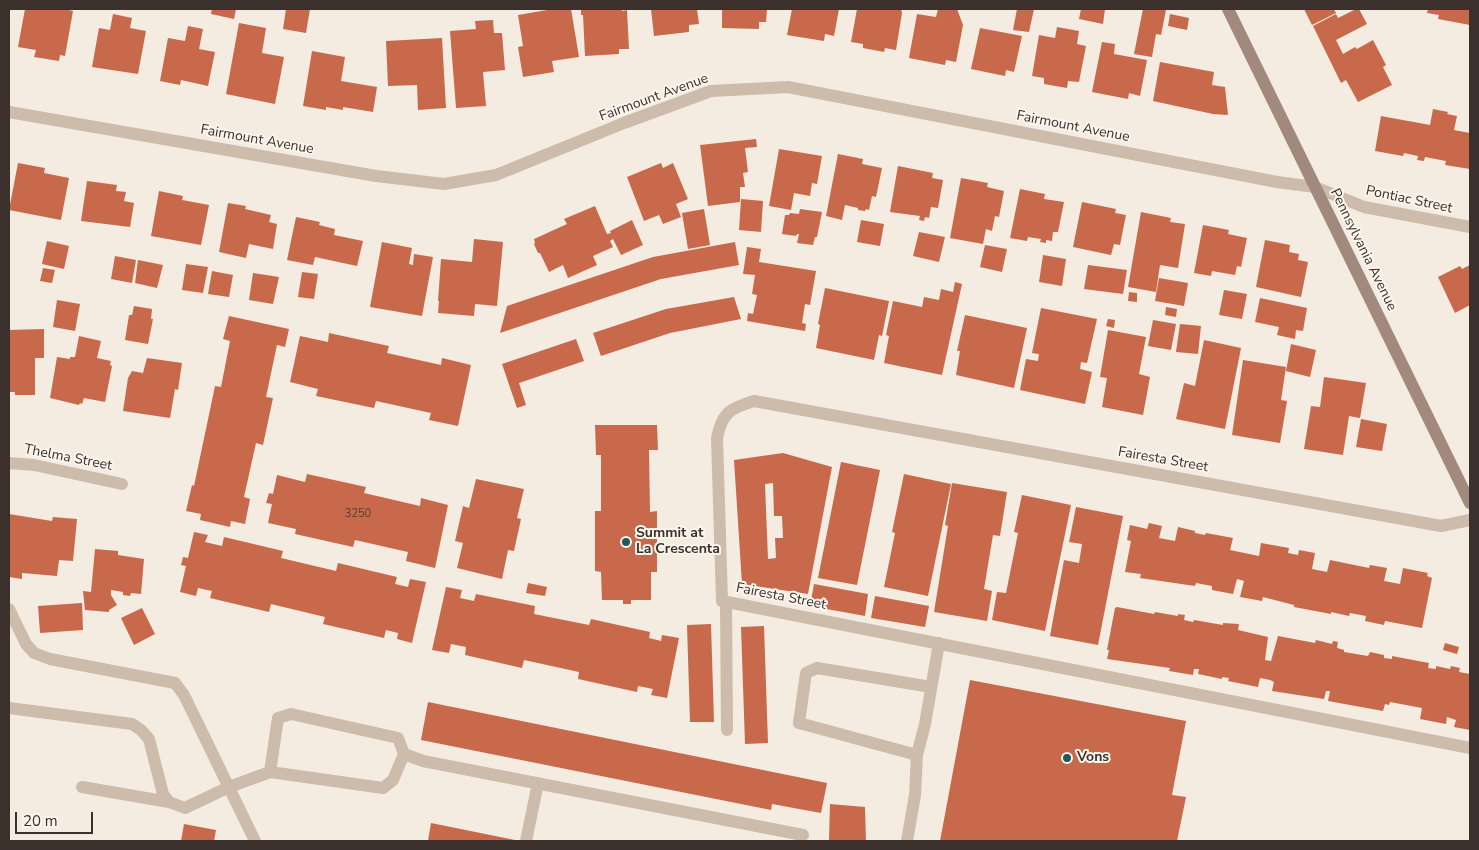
<!DOCTYPE html>
<html>
<head>
<meta charset="utf-8">
<style>
	body { margin:0 }
	#map { position:relative; width:1479px; height:850px; overflow:hidden; background:#f4ebe1; font-family:"Nunito Sans",sans-serif }
	canvas { display:block }
	.frame { position:absolute; inset:0; border:10px solid #3b302b; pointer-events:none }
	.scale { position:absolute; left:15px; top:812px; width:78px; height:22px; box-sizing:border-box; border:2px solid #3b302b; border-top:0; padding-left:6px; font-size:15px; line-height:18px; white-space:nowrap; color:#3b302b; -webkit-text-stroke:4px #fbf5ee; paint-order:stroke }
</style>
</head>
<body>
<div id="map">
<canvas width="1479" height="850"></canvas>
<div class="frame"></div>
<div class="scale">20 m</div>
</div>
<script>
const g = document.querySelector('canvas').getContext('2d');
g.lineJoin = 'round';
function paint(path, color) {
  g.fillStyle = color;
  g.fill(path, 'evenodd');
}
function stroke(path, color, width, dash) {
  g.strokeStyle = color;
  g.lineWidth = width;
  g.lineCap = dash ? 'butt' : 'round';
  g.setLineDash(dash || []);
  g.stroke(path);
}
function write(font, color, halo, rows, align = 'center') {
  g.font = font + ' "Nunito Sans",sans-serif';
  g.lineWidth = 4;
  g.setLineDash([]);
  g.textBaseline = 'middle';
  g.strokeStyle = halo;
  g.fillStyle = color;
  for (const [text, x, y, turn = 0] of rows) {
    g.save();
    g.translate(x, y);
    g.rotate((+turn || 0) * Math.PI / 180);
    g.textAlign = isNaN(turn) ? turn : align;
    if (halo) g.strokeText(text, 0, 0);
    g.fillText(text, 0, 0);
    g.restore();
  }
}
paint(new Path2D(`
	M25 9H64L73 11 65 56 60 55 59 61 34 57 36 50 18 47Z
	M212 9H236L234 19 211 14Z
	M286 9H310L306 33 283 29Z
	M553 9H571L579 57 552 61 554 72 523 77 518 47 523 46 518 15Z
	M581 9H622V11L627 10 629 49H619V54L585 56 583 15H581Z
	M651 9H697L699 24 689 25V32L654 36Z
	M722 9H767L766 22H759V29L722 28Z
	M792 9H839L834 36 825 34 824 41 787 35Z
	M857 9H901L902 13 896 50 885 48 884 52 863 48V44L851 42Z
	M938 9H957L963 25 956 62 946 60 945 65 909 58 917 14 936 17Z
	M1017 9H1034L1029 32 1013 30Z
	M1081 9H1105L1103 24 1079 19Z
	M1143 9 1166 10 1161 35 1156 34 1152 57 1134 54Z
	M1304 9H1334L1336 13 1312 25Z
	M1356 9H1359L1367 24 1336 40 1343 54 1355 47 1357 49 1373 40 1386 65 1383 67 1392 85 1358 102 1346 80 1341 83 1313 26 1336 14 1338 18Z
	M1428 9H1470V25L1438 19 1439 15 1427 13Z
	M113 14 132 18 130 28 146 31 138 74 92 67 99 28 110 30Z
	M1170 14 1189 18 1187 30 1168 26Z
	M493 20 494 33H502L505 70 483 72 486 106 456 108 450 31 476 29 475 21Z
	M239 23 266 28 262 53 284 57 275 104 226 94Z
	M188 26 203 29 199 49 215 52 208 86 181 80 180 85 160 81 168 38 185 41Z
	M1057 27 1079 31 1077 44 1086 46 1079 82 1068 81 1067 88 1044 84V78L1032 76 1039 35 1055 38Z
	M980 28 1022 36 1014 72 1006 70 1005 76 971 69Z
	M442 38 446 108 418 110 417 85 388 86 386 41Z
	M1102 42 1115 44 1114 54 1147 60 1140 96 1129 93 1128 99 1092 92Z
	M312 51 345 57 341 81 377 87 373 112 343 107V110L326 107V110L303 106Z
	M1160 62 1214 72 1212 85 1225 87 1228 115 1213 114 1153 101Z
	M1433 109 1448 112 1447 114 1457 116 1454 130 1470 133V169L1445 165 1446 161 1425 157 1424 161 1417 160 1418 156 1404 153 1403 156 1375 151 1381 116 1430 125Z
	M756 139 757 147 745 148 748 172 743 173 745 187H740V202L708 206 700 145Z
	M779 149 822 156 817 184 812 183 810 196 794 193 791 210 769 206Z
	M838 154 863 159 862 164 882 168 876 197 872 196 869 210 866 209 865 211 858 210V208L845 205 842 220 826 216Z
	M18 163 45 168 44 173 69 178 61 220 9 210Z
	M661 163 663 168 673 163 688 199 676 204 681 217 663 224 659 215 644 221 627 177Z
	M898 166 933 173 932 178 943 180 938 208 931 207 929 218 925 217 924 221 919 220 920 216 890 212Z
	M961 178 988 183 987 187 1004 191 999 217 995 216 992 231 986 229 983 244 950 238Z
	M87 181 117 185 116 191 126 192 124 201 134 203 130 227 81 221Z
	M1020 189 1045 194 1044 199 1064 202 1058 232H1053L1052 241 1046 240V243L1040 242 1041 239 1028 237 1027 241 1010 238Z
	M159 191 183 196 182 200 209 205 201 245 151 236Z
	M741 199 763 201 761 232 739 230Z
	M1082 202 1116 209 1115 213 1126 215 1120 245 1114 244 1111 255 1073 247Z
	M228 203 246 206 245 209 271 215 269 222 277 224 273 249 249 244 246 258 219 252Z
	M595 206 607 234 611 233 610 231 632 220 643 245 621 255 613 239 610 241 613 247 593 256 597 265 568 278 563 265 549 272 540 253H538L534 244 535 243 534 239 567 224 564 219Z
	M704 209 710 245 688 249 682 213Z
	M800 209 822 212 817 237H815L813 245 797 243 799 234H797L796 236 782 234 785 215H789L790 213 799 214Z
	M1141 212 1171 218 1170 222 1185 224 1178 268 1160 265 1156 292 1128 287Z
	M296 217 320 222 319 225 335 229 334 235 363 241 357 266 315 257 313 265 287 260Z
	M861 220 884 224 880 246 857 242Z
	M1203 225 1229 230 1228 234 1247 238 1241 267 1237 266 1235 275 1212 271 1211 276 1194 273Z
	M919 232 945 237 939 262 913 256Z
	M474 239 503 242 497 306 475 304 474 316 438 313 439 301H438L441 259 472 262Z
	M1265 240 1290 245 1289 252 1299 254 1298 260 1308 262 1301 297 1256 287Z
	M47 241 69 246 64 269 42 264Z
	M382 242 412 248 409 264 413 265 414 254 433 257 422 316 370 307Z
	M735 242 739 265 661 279 500 333 507 306 653 257Z
	M985 245 1007 249 1002 272 980 267Z
	M747 247 761 249 759 262 816 271 810 305 805 304 802 323 806 324 805 331 747 321 748 313 753 314 757 295 752 294 755 275 743 274Z
	M1043 255 1066 259 1062 286 1039 282Z
	M115 256 136 260 132 283 111 279Z
	M138 260 163 265 157 288 135 283Z
	M186 264 208 267 203 293 182 290Z
	M1088 265 1127 270 1123 294 1084 289Z
	M1470 265V305L1455 313 1438 277 1460 266 1462 269Z
	M43 268 55 270 52 283 40 281Z
	M212 271 233 275 229 297 208 294Z
	M302 272 318 274 314 299 298 297Z
	M253 273 279 277 273 304 249 300Z
	M1159 278 1188 283 1184 306 1155 301Z
	M955 282 962 284 942 375 884 363 889 336 886 335 893 301 922 307 924 297 939 300 941 289 953 292Z
	M825 288 889 301 882 336 879 335 874 360 816 348 820 325 818 324Z
	M1224 290 1247 294 1242 319 1219 315Z
	M1129 292 1137 293V302L1128 301Z
	M734 297 741 319 670 333 601 356 593 333 666 309Z
	M1260 298 1307 308 1303 331 1296 330 1295 339 1277 335 1279 327 1255 322Z
	M57 300 80 304 75 331 53 327Z
	M134 306 152 309 151 319H153L148 344 125 340 129 315H132Z
	M1166 307 1177 309 1176 317 1165 315Z
	M1041 308 1097 319 1087 363 1081 362 1080 369 1092 372 1085 404 1020 390 1026 359 1038 361 1039 354 1032 353Z
	M965 315 1027 328 1014 388 956 375 960 351H957Z
	M229 316 289 329 285 347 277 345 266 397 273 398 263 445 256 443 244 497 250 499 245 524 231 521 230 527 200 520 201 514 186 511 192 485 194 486 215 386 221 387 230 341 223 339Z
	M1108 319 1115 320 1114 328 1106 326Z
	M1153 320 1176 324 1171 350 1148 346Z
	M1180 324 1201 326 1198 354 1176 352Z
	M44 329V358H35V395H15V392H9V330Z
	M1108 330 1146 337 1139 374 1150 377 1143 415 1102 407 1107 378 1100 377Z
	M329 333 389 346 387 353 441 365 442 358 471 365 458 426 429 420 431 413 376 401 374 408 316 396 318 389 290 382 300 336 328 342Z
	M79 336 101 341 97 358 111 361 110 365 112 366 105 402 84 398 82 404 80 403 79 405 50 398 57 357 70 359V357H75Z
	M576 339 584 361 519 383 526 405 517 408 502 364Z
	M1204 340 1241 348 1225 429 1176 419 1184 383 1195 386Z
	M1291 344 1316 350 1310 377 1286 371Z
	M147 358 182 363 178 390 175 389 170 418 123 411 128 378 132 371 143 373Z
	M1243 360 1286 367 1281 400 1287 401 1280 443 1232 435Z
	M1324 377 1366 383 1360 418 1349 416 1343 455 1304 449 1311 406 1320 407Z
	M1361 419 1387 424 1382 451 1356 447Z
	M595 425H657L658 450H649L650 512 657 511V572H651V600H631V604H623V600H602L601 572 595 571V511H601V455H596Z
	M783 453 832 467 808 594 742 584 734 460ZM773 483 774 516H782L783 538H775L776 558 768 559 765 484Z
	M841 462 880 470 857 585 818 578Z
	M307 474 366 487 364 493 420 506 421 498 448 505 435 568 406 561 408 552 355 540 353 547 295 534 296 529 268 523 272 504 266 503 269 493 273 494 277 475 305 482Z
	M904 474 951 484 928 596 884 587 895 533 892 532Z
	M476 479 524 489 517 518 521 519 514 551 508 550 502 579 457 568 463 543 455 541 463 506 469 508Z
	M952 483 1007 492 1000 536 993 535 984 589 992 591 987 621 934 612 948 526 945 525Z
	M1022 495 1071 505 1045 631 992 620 997 592 1006 593 1018 533 1014 532Z
	M1076 507 1123 516 1098 645 1050 636 1064 560 1079 563 1082 544 1069 542Z
	M9 514 52 521 53 517 77 519 73 561 59 560 57 576 22 573V579L9 577Z
	M1149 523 1162 526 1159 538 1175 541 1178 527 1195 531V533L1205 535 1206 533 1233 538 1230 550 1259 556 1261 543 1289 548 1288 553 1298 555 1299 550 1315 553 1312 569 1327 572 1330 560 1369 568 1370 565 1387 568 1384 581 1400 584 1403 568 1428 573 1427 576 1432 578 1422 628 1385 621 1384 625 1365 621 1366 616 1350 613 1349 616 1331 612V614L1294 607V605L1263 597 1262 601 1240 597 1244 581 1237 579 1233 594 1212 590V586L1196 583 1195 586 1140 578 1141 574 1125 572 1131 541 1127 540 1130 525 1147 529Z
	M194 532 208 535 205 542 222 546 224 537 283 551 281 558 336 571 338 563 397 577 395 584 408 587 410 579 426 582 412 643 397 639 398 633 386 630 384 638 323 624 325 617 271 604 269 612 210 598 212 591 198 588 196 596 180 592 186 566 181 565 183 557 188 558Z
	M95 549 118 551V555L144 559 141 594 131 593 130 596 123 595V592L111 590V595L117 605 109 610V612L85 610 83 591 91 592Z
	M528 583 547 587 545 596 526 593Z
	M814 584 868 594 865 616 810 606Z
	M446 587 462 590 460 598 474 601 476 594 535 606 534 614 589 625 591 619 650 632 649 638 661 641 662 635 679 638 667 698 651 695 653 689 638 686 637 692 578 679 579 672 524 660 522 668 465 655 466 647 451 644 449 653 432 650Z
	M875 596 929 606 925 627 871 618Z
	M82 603 83 630 40 633 38 606Z
	M1117 607 1154 614 1155 612 1178 616V614L1185 615 1184 620 1193 622 1194 620 1223 625V623L1239 624 1238 630 1268 637 1265 660 1271 661 1278 636 1315 643 1316 640 1332 644 1333 641 1338 642 1337 648 1344 650V652L1368 656 1370 652 1384 655V658L1392 659V656L1429 663 1428 668 1436 669V666L1450 669 1451 666 1460 668 1459 672 1470 674V730L1454 727 1456 720 1447 717 1446 724 1420 719 1422 708 1390 702 1389 705 1385 704 1383 711 1328 701 1330 691H1326L1324 699 1272 691 1274 682 1270 680 1260 678 1258 687 1228 681 1229 678 1222 677V679L1198 674 1199 669H1194L1193 675 1169 671 1170 668 1107 659 1109 650H1107L1115 608Z
	M142 608 155 634 134 645 121 618Z
	M711 624 714 722H690L687 625Z
	M764 626 768 743 745 744 741 627Z
	M1445 643 1459 647 1457 654 1443 650Z
	M970 680 1186 721 1172 795 1186 797 1177 841H940Z
	M428 702 827 783 821 813 772 804 771 810 421 740Z
	M830 804 865 807 866 841H829Z
	M431 823 515 840V841H428Z
	M184 824 216 830 214 841H181Z`), '#c8694b');
stroke(new Path2D(`
	M726 602 727 730
	M9 609 26 644 34 653 50 659 175 683 184 695 255 841
	M9 708 132 724 141 730 149 739 163 794 169 802 185 808 229 787 270 772 383 788 393 780 404 754 398 738 291 714 278 718 270 772
	M404 754 423 761 803 835
	M917 755 799 723 806 673 817 668 931 687
	M82 787 169 802
	M526 841 538 783
	M907 841 915 795 917 755 925 724 939 643`), '#cdbbac', 12);
stroke(new Path2D(`
	M9 112 376 176 444 184 496 175 624 123 711 91 788 87 1277 182 1315 187 1364 207 1470 227
	M9 463 34 465 122 484
	M1470 520 1441 526 754 401C730 408 722 413 717 438L722 601 1470 748`), '#cdbbac', 12);
stroke(new Path2D(`
	M1228 9 1470 503`), '#a18a7d', 12);
for (const [x, y, r, color] of [
	[626,542,5,"#1f5a5e"],
	[1067,758,5,"#1f5a5e"]
]) {
  const dot = new Path2D();
  dot.arc(x, y, r, 0, 2 * Math.PI);
  g.fillStyle = color;
  g.fill(dot);
  stroke(dot, '#fbf5ee', 2);
}
write('11px', '#5e3e33', null, [
	["3250",358,514]
]);
write('14px', '#3b302b', '#fbf5ee', [
	["Fairmount Avenue",654,98,-20],
	["Fairmount Avenue",1073,127,11],
	["Fairmount Avenue",257,140,10],
	["Pontiac Street",1409,200,12],
	["Pennsylvania Avenue",1363,250,64],
	["Thelma Street",68,458,11],
	["Fairesta Street",1163,460,10],
	["Fairesta Street",781,597,11]
]);
write('bold 14px', '#3b302b', '#fbf5ee', [
	["Summit at",636,534],
	["La Crescenta",636,550],
	["Vons",1077,758]
], 'left');
</script>
</body>
</html>
